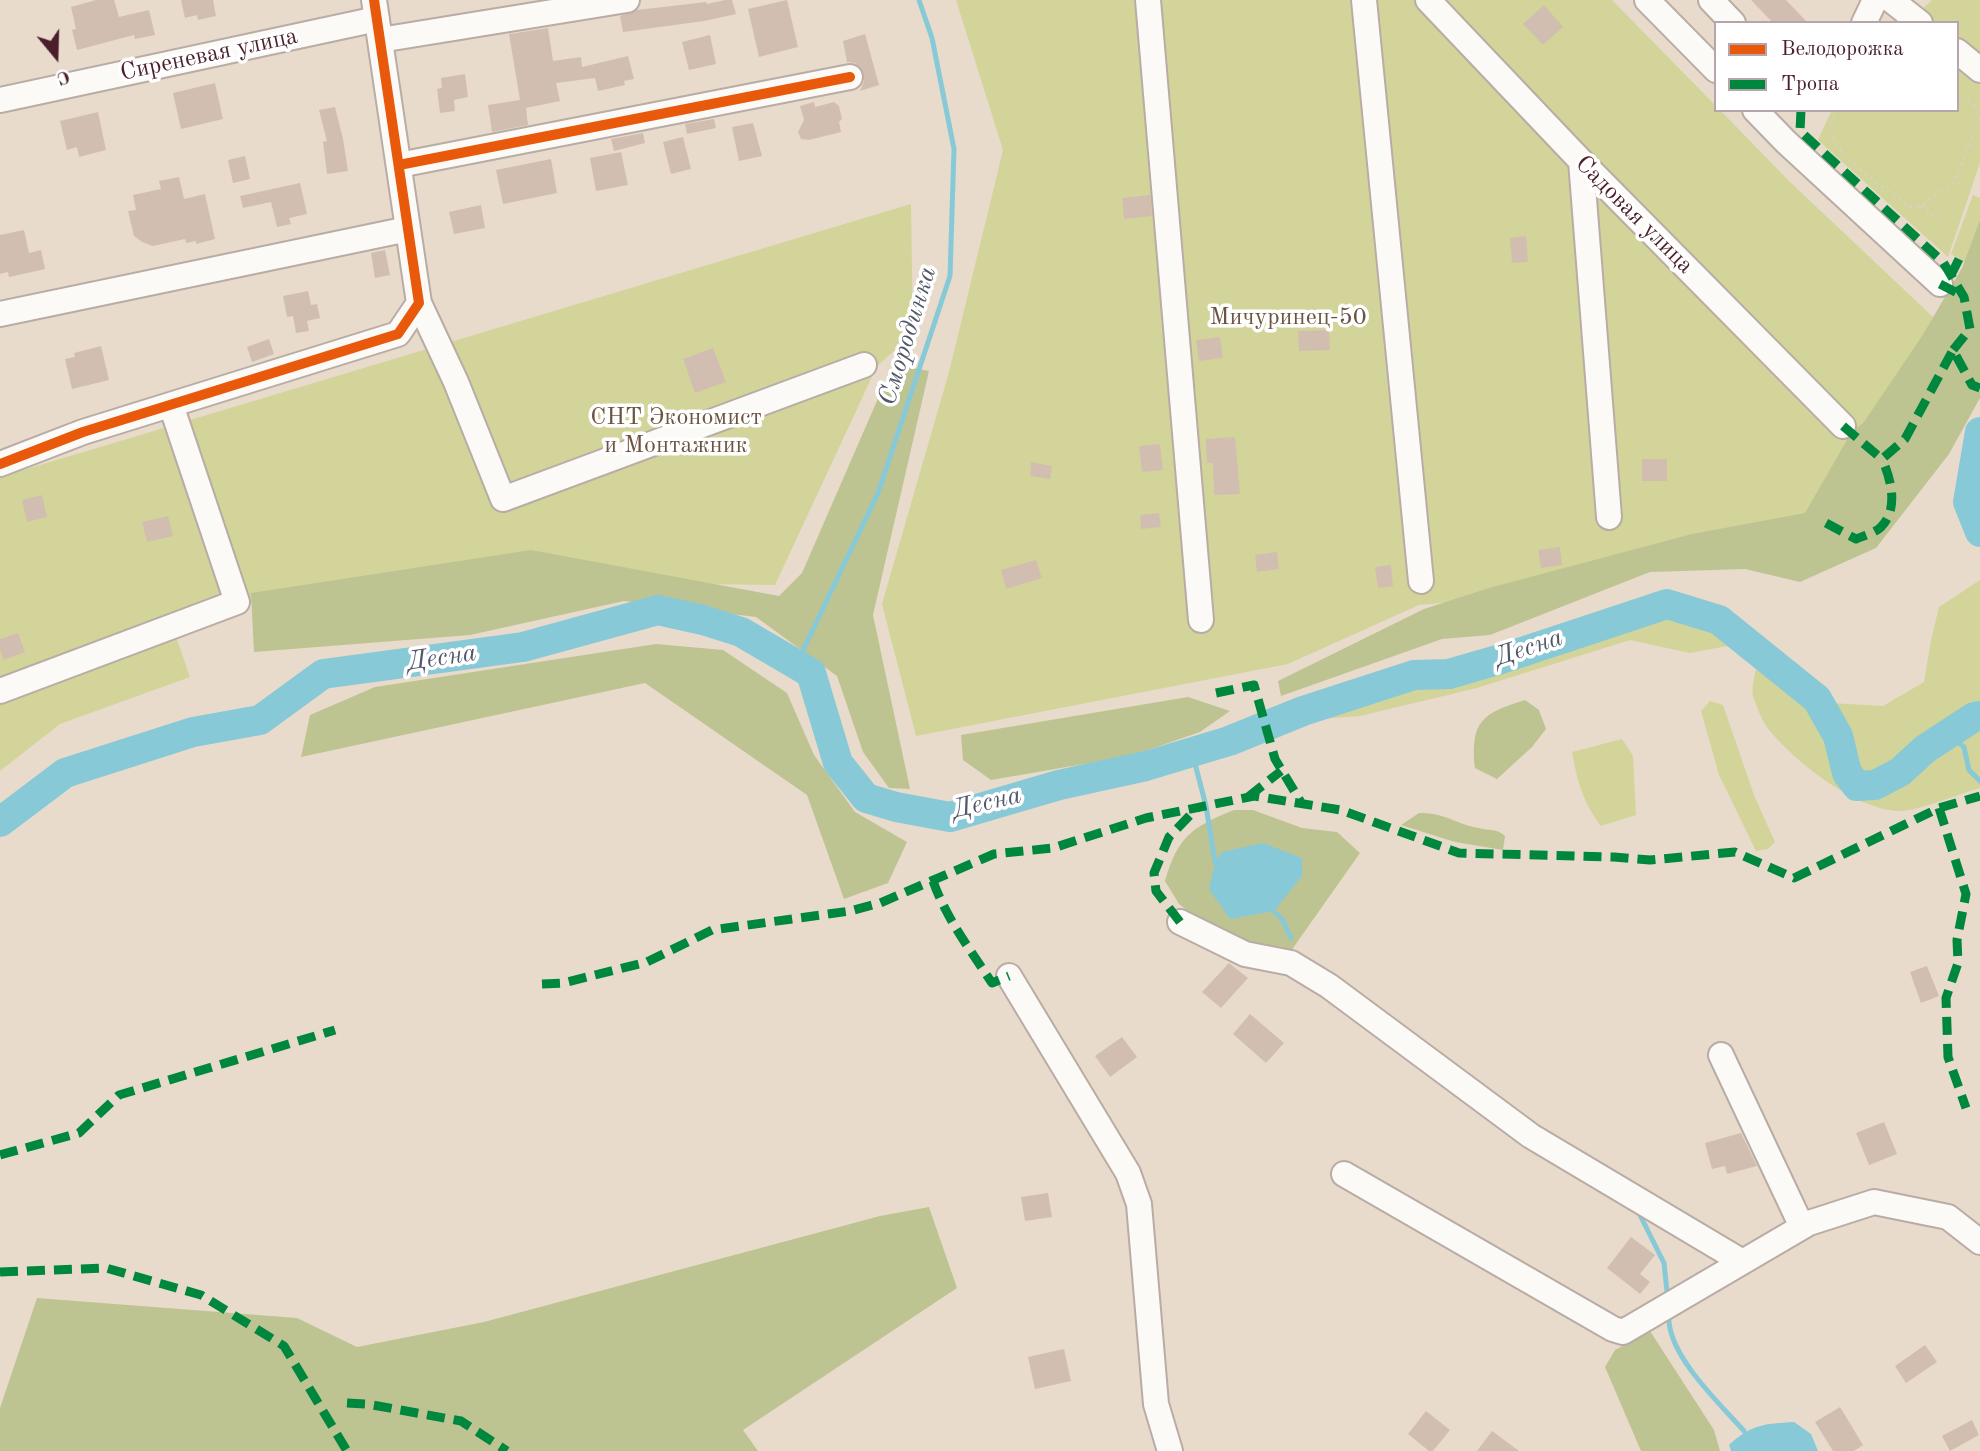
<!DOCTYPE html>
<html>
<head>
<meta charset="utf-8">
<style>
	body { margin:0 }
	#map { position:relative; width:1980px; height:1451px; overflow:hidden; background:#e8dbcc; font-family:"Old Standard TT",serif }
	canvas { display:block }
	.legend { position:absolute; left:1714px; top:21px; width:245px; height:91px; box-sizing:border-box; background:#fff; border:2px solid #b7a5aa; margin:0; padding:9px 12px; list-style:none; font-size:21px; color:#4a1f2b }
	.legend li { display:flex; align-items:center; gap:14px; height:35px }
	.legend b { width:35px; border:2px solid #b7a5aa }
	.north { position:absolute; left:21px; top:21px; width:70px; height:70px; -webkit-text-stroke:5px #fff; paint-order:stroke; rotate:161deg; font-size:19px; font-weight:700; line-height:28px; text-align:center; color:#4a1f2b }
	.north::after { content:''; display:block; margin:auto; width:24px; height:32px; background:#4a1f2b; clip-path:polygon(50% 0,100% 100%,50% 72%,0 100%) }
</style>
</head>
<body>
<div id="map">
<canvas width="1980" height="1451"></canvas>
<ul class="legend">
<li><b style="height:9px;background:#e8590c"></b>Велодорожка</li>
<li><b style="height:9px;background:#00873e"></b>Тропа</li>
</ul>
<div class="north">С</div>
</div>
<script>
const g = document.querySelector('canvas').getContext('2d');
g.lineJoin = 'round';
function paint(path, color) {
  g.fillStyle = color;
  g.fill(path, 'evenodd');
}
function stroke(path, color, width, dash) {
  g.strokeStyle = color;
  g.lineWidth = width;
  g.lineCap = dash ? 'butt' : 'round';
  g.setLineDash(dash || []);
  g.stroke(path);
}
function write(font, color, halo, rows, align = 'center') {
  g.font = font + ' "Old Standard TT",serif';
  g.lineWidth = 7;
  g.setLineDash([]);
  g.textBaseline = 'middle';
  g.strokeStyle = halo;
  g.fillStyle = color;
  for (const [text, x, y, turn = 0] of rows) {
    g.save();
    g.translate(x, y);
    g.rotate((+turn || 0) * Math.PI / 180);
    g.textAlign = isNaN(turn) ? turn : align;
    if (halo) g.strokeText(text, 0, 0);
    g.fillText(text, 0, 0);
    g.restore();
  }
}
paint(new Path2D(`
	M956 0H1612L1716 106V110H1720L1788 180 1933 317 1820 526 1491 598 1419 605 1288 664 916 736 882 604 949 372 1003 150Z
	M1932 0H1980V63L1957 45V23H1928L1917 14Z
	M1957 59 1980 77V163L1948 257 1818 140 1832 110H1957Z
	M1973 195 1980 198V241L1970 265 1951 254Z
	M911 204 913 334 877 366 775 585 538 582 342 584 247 604 174 631 190 677 60 724 0 771V477Z
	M1980 580V788C1958 794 1917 812 1898 811 1854 809 1792 760 1766 726 1761 718 1756 705 1753 696 1751 686 1756 670 1758 659L1812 702 1883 706 1924 682 1931 640 1939 607Z
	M1667 609C1691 616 1724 619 1733 645L1690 653 1630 640 1477 688 1360 716 1308 720 1295 707 1337 693 1416 681 1453 679Z
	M1710 701 1723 705 1754 795 1775 842 1768 849 1756 851 1719 775 1701 711Z
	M1622 739 1633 756 1636 815 1601 826C1583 803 1577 780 1572 752Z`), '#d3d49a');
paint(new Path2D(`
	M1980 220V398L1949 454 1876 548 1800 582 1745 569 1650 572 1490 635 1442 639 1281 696 1278 681 1424 609 1489 588 1692 534 1805 513 1851 433 1864 422 1922 336 1962 268Z
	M893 364 929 371 873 615 910 789 889 788 863 752 837 676 756 617 624 601 470 635 254 652 251 593 531 550 779 596 802 573Z
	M656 644 723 650 787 693 814 755 855 812 907 842 888 883 844 899 807 795 645 683 301 757 310 715 375 687Z
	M1188 697 1230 711 1200 732 1131 756 991 780 963 760 961 735Z
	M1525 700 1539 710 1546 729 1532 747 1497 779 1475 768C1470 721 1483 713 1525 700Z
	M1234 810H1253L1302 828 1337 832 1360 853 1286 958 1218 935 1179 904 1165 881C1178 836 1192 827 1234 810Z
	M1419 813C1447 813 1455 824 1479 828 1490 831 1496 828 1505 836L1503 850 1455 842 1401 825Z
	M929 1207 957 1288 743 1430 758 1451H0V1408L37 1298 297 1318 357 1347 484 1322 880 1216Z
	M1650 1331 1714 1430 1720 1451H1641L1605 1367 1615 1350Z`), '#bdc492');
paint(new Path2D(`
	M1263 843 1302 858V876L1274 911 1230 919 1209 889 1215 862 1222 852Z
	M1794 1422 1811 1434 1818 1451H1731L1729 1445C1752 1424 1764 1424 1794 1422Z`), '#87c9d7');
stroke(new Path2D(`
	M796 665 878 493 950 276 954 149 932 38 919 0
	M1949 735 1964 747 1969 770 1980 781
	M1192 752 1206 806 1215 862 1218 865
	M1269 907 1282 919 1291 938
	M1640 1215 1664 1263 1667 1292
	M1669 1321C1671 1358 1720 1404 1744 1431`), '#87c9d7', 5);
stroke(new Path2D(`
	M1980 432 1968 502 1980 532
	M0 822 65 773 193 732 260 720 323 674 523 647 658 610 703 620 741 632 811 673 838 763 866 798 896 807 950 817 1059 785 1146 766 1229 741 1303 711 1414 675 1449 674 1501 659 1667 604 1719 620 1817 699 1838 736 1847 773 1857 786 1875 785 1900 772 1925 749 1974 717 1980 716`), '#87c9d7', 30);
paint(new Path2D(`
	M96 0H114L119 17 149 10 155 35 135 39 134 35 77 50 72 30 76 29 71 7Z
	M181 0H213L216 16 198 20 197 15 185 18Z
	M725 0H732L736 14 704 21 623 32 620 16 637 10 706 2 707 4Z
	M787 0 798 47 759 57 748 9Z
	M1751 0H1786L1808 23H1773Z
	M1544 5 1563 27 1543 45 1523 24Z
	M548 28 553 61 581 57 582 67 628 56 634 79 624 81 625 85 598 91 595 78 556 83 560 101 526 108 528 125 492 132 488 105 520 100 509 34Z
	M865 34 879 85 860 91 864 81V74L855 63 847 62 843 41Z
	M710 35 716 64 689 70 682 42Z
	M465 74 468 97 454 100 455 111 440 113 437 89 442 88 441 78Z
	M215 83 223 119 181 129 173 93Z
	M814 102 815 107 834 102 839 106 842 119 839 122 841 132 809 140 801 139 798 132 804 120 800 106Z
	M335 107 343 139 348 171 327 174 323 142 327 141 319 110Z
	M98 112 106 150 79 157 77 147 67 150 60 121Z
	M714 119 716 128 687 134 685 124Z
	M753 123 762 156 739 161 732 127Z
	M643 133 645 143 614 151 611 139Z
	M683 137 691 169 671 174 663 142Z
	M621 152 628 185 596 191 590 158Z
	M245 156 250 179 233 183 228 160Z
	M551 159 557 193 503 204 496 170Z
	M179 177 184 199 205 194 215 239 196 244V241L186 243 185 239 153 246 142 242 134 236 128 211 136 210 133 195 161 189 159 181Z
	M300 183 307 214 289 218 291 224 277 227 271 202 243 208 240 196Z
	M1150 195 1152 216 1124 219 1122 198Z
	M481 205 485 228 454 234 449 212Z
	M24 230 29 253 41 250 45 269 9 277 8 272 0 274V235Z
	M1526 236 1528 262 1512 263 1510 238Z
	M385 250 390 275 375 278 371 253Z
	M308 291 311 305 317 304 320 318 307 321 309 331 296 333 293 316 287 317 283 296Z
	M1329 330 1330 350 1299 351 1298 331Z
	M1220 337 1223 358 1199 361 1196 340Z
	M269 339 274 354 252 362 247 347Z
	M101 346 109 380 72 389 65 359 75 357 74 353Z
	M713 348 726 382 695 393 683 359Z
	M1235 437 1240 494 1214 495 1213 463H1207L1206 439Z
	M1160 444 1163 470 1142 472 1139 446Z
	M1642 459H1667V481H1642Z
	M1031 462 1052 466 1050 479 1030 476Z
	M42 495 47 517 27 522 22 500Z
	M1159 513 1161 527 1141 529 1140 515Z
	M168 516 173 536 147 542 142 522Z
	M1560 547 1562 565 1541 568 1538 550Z
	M1277 552 1279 569 1257 572 1255 555Z
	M1036 560 1042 578 1006 589 1001 570Z
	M1391 565 1393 586 1378 588 1375 567Z
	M18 633 25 652 4 660 0 650V639Z
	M1229 963 1248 978 1221 1008 1202 992Z
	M1927 966 1939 996 1921 1003 1910 972Z
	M1250 1014 1284 1043 1266 1063 1233 1034Z
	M1122 1037 1137 1057 1110 1077 1095 1056Z
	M1884 1122 1897 1154 1869 1165 1856 1133Z
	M1741 1133 1757 1166 1727 1174 1725 1166 1712 1169 1705 1143Z
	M1048 1193 1052 1217 1025 1221 1021 1197Z
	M1631 1237 1655 1255 1640 1274 1650 1282 1640 1294 1607 1268Z
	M1925 1345 1937 1362 1906 1383 1895 1366Z
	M1064 1349 1071 1381 1035 1389 1028 1357Z
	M1840 1407 1863 1445 1854 1451H1833L1815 1422Z
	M1426 1411 1450 1430 1433 1451H1429L1408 1434Z
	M1972 1420 1979 1435 1950 1451 1942 1436Z
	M1492 1431 1519 1451H1477Z`), '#d2beb0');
const minor = new Path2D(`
	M374 0 419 303 456 382 503 499 864 365
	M1148 0 1201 620
	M1364 0 1421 581
	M1428 0 1581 161 1843 426
	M1647 0 1716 70
	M1711 0 1733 23
	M1891 0 1920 23
	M1864 23 1875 0
	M380 40 627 0
	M1957 51 1980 70
	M0 100 377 19
	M1755 110 1786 142 1940 284
	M1581 161 1609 517
	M399 165 850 77
	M0 314 408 229
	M0 464 83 432 398 334 419 303
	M0 691 237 602 171 405
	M1180 922 1245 954 1291 963 1329 986 1531 1136 1741 1261
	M1009 976 1128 1173 1139 1204 1156 1404 1170 1451
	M1721 1055 1802 1227
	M1344 1174 1613 1329 1623 1332 1809 1223 1874 1202 1948 1217 1980 1242`);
stroke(minor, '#b9aca4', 28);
stroke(new Path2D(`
	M1836 110C1832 118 1830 128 1833 137 1839 159 1891 192 1910 207L1921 206 1952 184 1960 169 1979 118 1974 104 1957 95
	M1921 206 1939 220`), '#d6d1ce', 2.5, [2, 5]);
stroke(minor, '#fcfaf7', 24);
stroke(new Path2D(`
	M1801 110 1800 131 1943 262 1964 297 1970 329 1953 350
	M1951 275 1959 259
	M1940 284 1961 295
	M1843 426 1882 459 1905 439 1953 350 1972 385 1980 388
	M1826 523 1856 539C1863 536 1875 533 1881 527 1899 509 1891 479 1882 459
	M1216 693 1254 685 1275 759 1302 804
	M1248 797 1281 771
	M1939 808 1966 894 1957 940 1958 963 1946 998 1948 1057 1966 1108
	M933 881C946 918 971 951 992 983L1009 976
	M1180 922 1156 891 1154 873 1169 837 1197 808
	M542 984 563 983 647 962 712 930 850 911 880 903 994 854 1053 848 1146 818 1254 796 1341 810 1459 853 1614 857 1650 860 1735 852 1794 878 1939 808 1980 796
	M0 1155 79 1133 119 1095 335 1030
	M0 1272 106 1268 201 1295 284 1346 347 1451
	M347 1403 367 1404 461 1421 507 1451`), '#00873e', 9, [18, 9]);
stroke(new Path2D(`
	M399 165 850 77
	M0 464 83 432 398 334 419 303 374 0`), '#e8590c', 10);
write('24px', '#4a1f2b', '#fff', [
	["Сиреневая улица",209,55,-12],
	["Садовая улица",1634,215,45]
]);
write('24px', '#6e5440', '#fff', [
	["Мичуринец-50",1288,318],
	["СНТ Экономист",676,418],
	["и Монтажник",676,446]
]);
write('italic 26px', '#515869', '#fff', [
	["Смородинка",908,336,-73],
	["Десна",1529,648,-18],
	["Десна",442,658,-8],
	["Десна",987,803,-13]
]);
</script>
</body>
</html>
